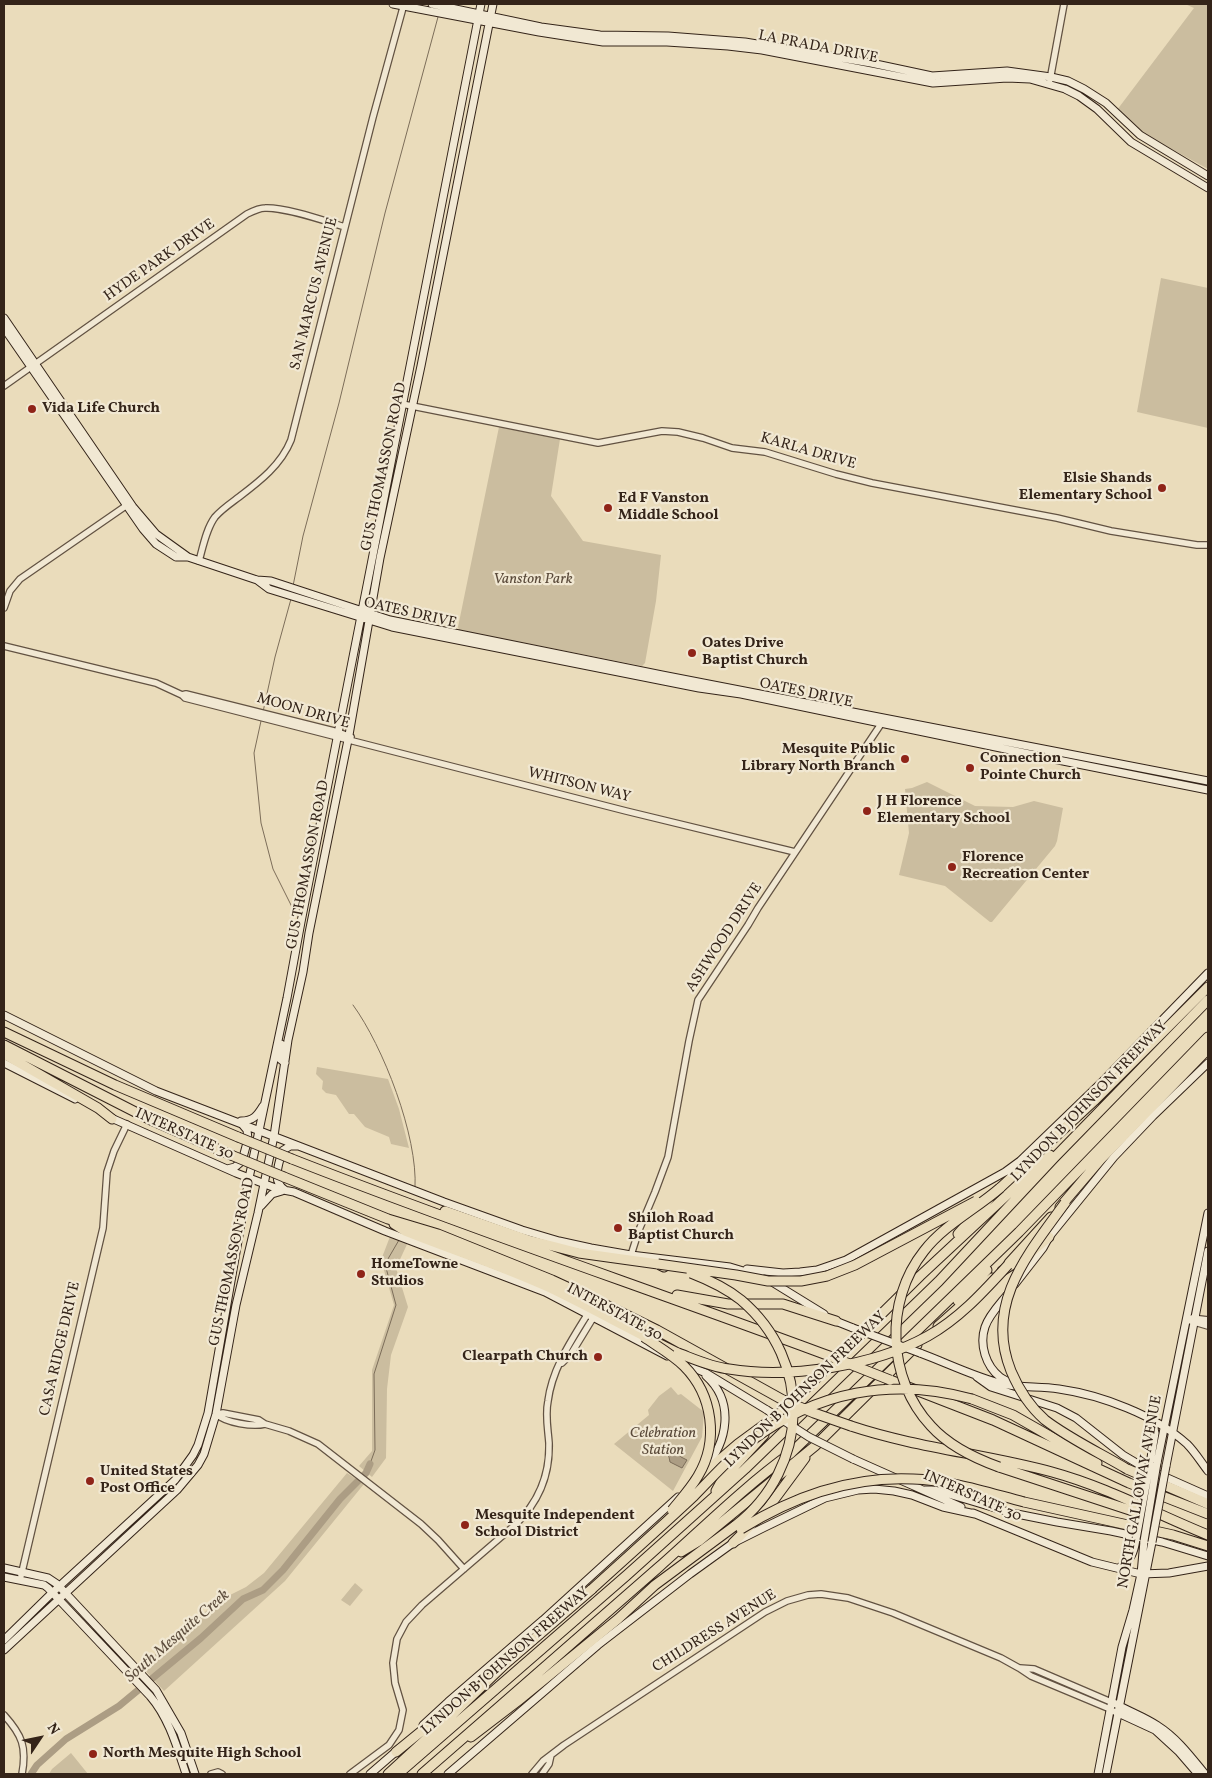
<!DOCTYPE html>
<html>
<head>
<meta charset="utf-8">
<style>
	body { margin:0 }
	#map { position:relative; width:1212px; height:1778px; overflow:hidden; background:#eadcbb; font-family:Vollkorn,serif }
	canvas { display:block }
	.frame { position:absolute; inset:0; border:5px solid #342419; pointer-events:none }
	.north { position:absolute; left:15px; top:1713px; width:50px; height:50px; -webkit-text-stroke:4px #f1e8d3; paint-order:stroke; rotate:56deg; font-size:14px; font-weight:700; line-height:20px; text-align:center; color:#342419 }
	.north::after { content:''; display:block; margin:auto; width:18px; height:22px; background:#342419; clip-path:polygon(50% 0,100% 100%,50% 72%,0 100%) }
</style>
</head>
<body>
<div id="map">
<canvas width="1212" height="1778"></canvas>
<div class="frame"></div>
<div class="north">N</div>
</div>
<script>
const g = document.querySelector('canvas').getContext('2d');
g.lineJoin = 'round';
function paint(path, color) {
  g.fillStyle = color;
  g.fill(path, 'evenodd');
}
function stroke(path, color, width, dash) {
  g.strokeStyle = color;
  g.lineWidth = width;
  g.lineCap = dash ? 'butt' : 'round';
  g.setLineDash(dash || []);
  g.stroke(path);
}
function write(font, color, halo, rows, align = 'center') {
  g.font = font + ' Vollkorn,serif';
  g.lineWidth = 4.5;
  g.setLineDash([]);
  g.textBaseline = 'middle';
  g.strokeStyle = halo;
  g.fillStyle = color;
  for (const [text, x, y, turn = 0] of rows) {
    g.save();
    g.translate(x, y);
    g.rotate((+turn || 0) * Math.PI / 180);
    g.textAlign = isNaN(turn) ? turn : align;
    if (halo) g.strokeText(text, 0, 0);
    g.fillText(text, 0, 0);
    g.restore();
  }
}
paint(new Path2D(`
	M1185 4H1208V169L1139 131 1117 110 1194 8Z
	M1161 278 1208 288V428L1137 412Z
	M499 427 560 439 551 496 583 541 661 555 656 601 645 663 642 666 459 630 458 627Z
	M927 782 975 806 1013 807 1034 801 1063 808 1057 841 1055 846 992 922H990L945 886 899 875 909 833 905 789 912 788Z
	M317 1067 388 1079 399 1109 409 1148 391 1144 389 1137 365 1127 354 1114H349L336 1095 326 1093 322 1089 323 1081 316 1074Z
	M391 1234 409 1240 396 1268 408 1307 391 1355 387 1389 386 1458 372 1477 359 1466 372 1451V1370L394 1305 381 1260Z
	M671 1387 678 1395 681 1394 704 1412 702 1437 673 1491 614 1444 649 1415 648 1410 659 1396Z
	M347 1473 364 1484 285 1581 164 1691 141 1666 218 1601 246 1587 264 1573Z
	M355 1583 363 1590 350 1606 341 1600Z
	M71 1753 88 1774H49L52 1769Z`), '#cbbd9f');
const water = new Path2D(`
	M670 1447 677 1450 681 1457 687 1460 682 1468 670 1462 669 1457 666 1454Z`);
paint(water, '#ac9d84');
stroke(water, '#7c6d59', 1);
stroke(new Path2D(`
	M293 586 303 536 339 403 385 213 438 17
	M263 712 275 657 291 599
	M261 721 254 753 261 823 273 869 296 915
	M353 1005C383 1046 418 1136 415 1188
	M370 1464 375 1450 374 1374 396 1305 385 1264 399 1240`), '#7c6d59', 1);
stroke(new Path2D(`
	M31 1774 37 1765 66 1739 119 1706 201 1638 243 1599 263 1590 283 1570 340 1499 366 1473 370 1464`), '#ac9d84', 7);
const tertiary = new Path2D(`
	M1050 80 1064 4
	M4 386 247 214C253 211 259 208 265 208 285 207 325 221 345 227
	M402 404 598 443 662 431 678 432 703 438 732 448 765 452 836 474 872 483 1057 518 1111 531 1197 545H1208
	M199 561C203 547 206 529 215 517 222 509 231 503 239 497 260 481 281 465 291 440L373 117 404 4
	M4 608 10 591 20 579 130 503
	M4 646 156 683 182 695 185 698 626 811 795 852
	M182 695 186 694 338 732 351 737
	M631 1255 639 1230 655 1192 668 1157 689 1041 698 1000 748 925 758 908 883 721
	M1192 1318 1208 1320
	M1191 1321 1208 1326
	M562 1363 571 1354 593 1318
	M216 1414 223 1413 259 1420 265 1424 289 1431 318 1444 421 1524 438 1540 464 1569
	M216 1414C226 1423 253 1427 265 1424
	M21 1576 103 1228 107 1172 114 1151 127 1124
	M1020 1668 1034 1669 1111 1702
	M4 1715C22 1735 27 1747 22 1774
	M211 1774 218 1772 222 1774
	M350 1774 389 1745 399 1730 403 1710 395 1683 393 1663 397 1639 406 1622 422 1605 515 1525C538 1503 550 1475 549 1443 548 1429 545 1415 548 1401 552 1369 571 1341 587 1315
	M532 1774 543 1761 564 1745 765 1612 787 1601 808 1595 821 1594 848 1598 893 1613 1001 1658 1019 1668 1031 1676 1110 1709
	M542 1774 549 1764 551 1755`);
const secondary = new Path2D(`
	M393 4 539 32 603 42H667L728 46 762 50 933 83 1007 78 1030 79 1065 89 1079 96 1097 109 1131 142 1208 188
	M432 4 541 27 600 35 668 36 745 42 871 63 932 76 1007 71 1051 77 1068 81 1084 89 1106 103 1140 135 1208 176
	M4 318 133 507 156 534 188 557
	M4 328 143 529 156 544 176 557H188L257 580 271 581 390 620 662 675 1208 781
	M257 580 269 589 392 627 699 688 741 694 1063 761 1208 790
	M4 1015 156 1091 444 1202 522 1230 559 1241 591 1248 631 1255 730 1267 760 1276
	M281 1044 280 1059 285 1063
	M4 1063 75 1099
	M109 1117 236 1173 278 1189 294 1192 385 1231 545 1292 667 1356
	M241 1121C253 1121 257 1116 263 1106
	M227 1169 235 1167 242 1161 248 1139 247 1130 241 1123
	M285 1190C271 1181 279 1165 282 1151L290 1146H297
	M261 1206 272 1194 282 1191
	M747 1269 783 1273 800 1272 817 1270 846 1260 1005 1172 1020 1161 1105 1079 1208 973
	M772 1282 824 1314
	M1015 1284 1043 1248 1049 1237 1114 1157 1153 1116 1208 1063
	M1007 1295C999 1305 989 1315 985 1327 979 1345 986 1366 1000 1377 1005 1381 1012 1383 1018 1385
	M833 1320 853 1328
	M920 1353C947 1363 975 1377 1003 1384 1021 1388 1040 1386 1059 1389 1101 1395 1155 1415 1187 1444 1195 1452 1201 1462 1208 1471
	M682 1363 706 1373 767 1410
	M977 1377 991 1387 1057 1408 1076 1418 1123 1455 1145 1468 1208 1496
	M853 1459 961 1507
	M1157 1463 1208 1213
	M1150 1464 1155 1433 1152 1420
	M1166 1466 1208 1251
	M704 1469C728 1442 735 1402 706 1376
	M925 1490H935L1012 1513 1057 1522 1111 1531 1162 1542 1208 1556
	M973 1513 1092 1562 1141 1574 1169 1573 1208 1566
	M4 1568 48 1578 57 1584 156 1690 181 1733 195 1774
	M1119 1568C1131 1560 1134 1553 1136 1539
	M4 1577 44 1585 48 1588 150 1696C169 1718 177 1747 186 1774
	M4 1640 53 1592 175 1480 193 1455 198 1445 208 1413 249 1178 287 998 301 922 481 4
	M4 1650 177 1490 198 1465 204 1454 216 1414 236 1305 258 1213 274 1136 288 1040 303 972 309 933 349 735 380 558 421 366 493 4
	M1116 1704C1130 1712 1145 1717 1158 1726 1177 1738 1191 1757 1205 1774
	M1116 1712 1155 1730 1179 1752 1198 1774
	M423 1725 448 1702 543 1620 678 1497
	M370 1774 400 1748
	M448 1774 598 1645 690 1574 733 1543 763 1528 825 1498 858 1490 874 1489 894 1491 912 1495 943 1507 975 1514
	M1098 1774 1122 1647 1133 1610 1141 1574 1144 1541
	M1106 1774 1152 1542`);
const motorway = new Path2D(`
	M4 1032 115 1085 238 1137
	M4 1045 153 1121 231 1155
	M4 1054 98 1108 112 1119
	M292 1159C470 1229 652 1290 832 1357
	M284 1177 388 1219 438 1234 552 1280 604 1304 657 1330 783 1400
	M1000 1188 1094 1101 1208 987
	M1060 1207 1101 1159 1208 1049
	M445 1211 528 1240 556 1247 579 1253 658 1264 664 1267
	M394 1224 405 1231C453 1250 502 1266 548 1287 592 1308 634 1332 678 1353
	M958 1234 989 1199
	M1009 1263 1051 1217
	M1002 1271 1029 1254 1049 1237
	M677 1295 728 1304H783L836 1321
	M958 1301 987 1270
	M938 1326 992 1278
	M890 1380 993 1420 1129 1483 1208 1514
	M972 1399 1013 1415 1097 1463
	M851 1426C917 1448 986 1454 1052 1472 1107 1487 1156 1514 1208 1535
	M999 1467 1148 1516
	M1127 1469 1208 1504
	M695 1481 738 1444 783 1411 920 1276 1050 1155
	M716 1491 722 1480 764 1435
	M1024 1502 1173 1535 1208 1546
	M733 1543 768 1508 805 1458
	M681 1552 699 1541 815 1446 917 1345
	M471 1737 518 1701 618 1619 655 1585 736 1525
	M396 1752 467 1694
	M388 1774 449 1718 505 1664 592 1589
	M398 1774 627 1575 745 1469 939 1281 1054 1158 1208 1000
	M422 1774C501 1705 581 1636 659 1567 703 1528 744 1487 791 1453L1019 1232 1208 1037`);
stroke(tertiary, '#625242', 8);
stroke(secondary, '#342419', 9);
stroke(motorway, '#342419', 11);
stroke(tertiary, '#f1e8d3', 5.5);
stroke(secondary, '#f1e8d3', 7);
stroke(motorway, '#eadcbb', 9);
const secondaryBridge = new Path2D(`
	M853 1328 920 1353
	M767 1410 809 1437 853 1459
	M1136 1539 1150 1464
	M1144 1541 1157 1463
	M1152 1542 1166 1466`);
const motorwayBridge = new Path2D(`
	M238 1137 292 1159
	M231 1155 284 1177
	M1065 1203C1028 1254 984 1304 1011 1371 1019 1390 1029 1406 1045 1420 1070 1439 1100 1453 1127 1469
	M658 1264 736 1275 768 1281H801L827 1276 855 1265 976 1201
	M691 1273C709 1280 726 1288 741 1300 813 1361 810 1467 736 1525
	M644 1337C657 1346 673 1355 684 1366 713 1395 719 1441 698 1476 691 1488 681 1499 672 1510
	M678 1353C694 1359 711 1367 729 1369 790 1379 874 1366 928 1336 960 1318 984 1291 1008 1265
	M832 1357 890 1380
	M783 1400 814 1413 851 1426
	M999 1467C974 1458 949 1446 931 1426 887 1379 884 1301 924 1251 944 1225 976 1209 1000 1188
	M741 1529C794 1496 850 1476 913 1479 950 1480 989 1493 1024 1502
	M592 1589C626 1558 660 1528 693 1497 712 1478 729 1458 750 1442 816 1391 893 1377 972 1399`);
stroke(secondaryBridge, '#342419', 9, []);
stroke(motorwayBridge, '#342419', 11, []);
stroke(secondaryBridge, '#f1e8d3', 7);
stroke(motorwayBridge, '#eadcbb', 9);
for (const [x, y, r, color] of [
	[32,409,5,"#8f2418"],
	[1162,488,5,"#8f2418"],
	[608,508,5,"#8f2418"],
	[692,653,5,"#8f2418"],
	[905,759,5,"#8f2418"],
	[970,768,5,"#8f2418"],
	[867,811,5,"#8f2418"],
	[952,867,5,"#8f2418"],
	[618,1228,5,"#8f2418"],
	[361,1274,5,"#8f2418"],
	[598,1357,5,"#8f2418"],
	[90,1481,5,"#8f2418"],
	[465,1525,5,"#8f2418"],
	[93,1754,5,"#8f2418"]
]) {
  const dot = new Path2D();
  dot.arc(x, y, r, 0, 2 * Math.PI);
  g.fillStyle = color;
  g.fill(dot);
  stroke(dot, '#f1e8d3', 2);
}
write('15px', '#342419', '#f1e8d3', [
	["LA PRADA DRIVE",818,48,11],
	["HYDE PARK DRIVE",160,261,-35],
	["SAN MARCUS AVENUE",315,294,-76],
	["KARLA DRIVE",808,452,16],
	["GUS THOMASSON ROAD",385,467,-78],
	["OATES DRIVE",410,614,13],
	["OATES DRIVE",806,694,12],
	["MOON DRIVE",303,712,16],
	["WHITSON WAY",579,786,14],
	["GUS THOMASSON ROAD",309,865,-79],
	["ASHWOOD DRIVE",725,938,-57],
	["LYNDON B JOHNSON FREEWAY",1090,1102,-46],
	["INTERSTATE 30",184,1135,24],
	["GUS THOMASSON ROAD",233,1262,-78],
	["INTERSTATE 30",614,1313,28],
	["CASA RIDGE DRIVE",61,1349,-77],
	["LYNDON B JOHNSON FREEWAY",806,1390,-44],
	["NORTH GALLOWAY AVENUE",1141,1492,-80],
	["INTERSTATE 30",972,1497,24],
	["CHILDRESS AVENUE",715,1632,-32],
	["LYNDON B JOHNSON FREEWAY",506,1662,-41]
]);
write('bold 15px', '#342419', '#f1e8d3', [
	["Vida Life Church",42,409],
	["Elsie Shands",1152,479,"right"],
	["Elementary School",1152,496,"right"],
	["Ed F Vanston",618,499],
	["Middle School",618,516],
	["Oates Drive",702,644],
	["Baptist Church",702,661],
	["Mesquite Public",895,750,"right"],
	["Library North Branch",895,767,"right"],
	["Connection",980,759],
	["Pointe Church",980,776],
	["J H Florence",877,802],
	["Elementary School",877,819],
	["Florence",962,858],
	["Recreation Center",962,875],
	["Shiloh Road",628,1219],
	["Baptist Church",628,1236],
	["HomeTowne",371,1265],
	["Studios",371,1282],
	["Clearpath Church",588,1357,"right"],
	["United States",100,1472],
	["Post Office",100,1489],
	["Mesquite Independent",475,1516],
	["School District",475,1533],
	["North Mesquite High School",103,1754]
], 'left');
write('italic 15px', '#5a4a3a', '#f1e8d3', [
	["Vanston Park",533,580],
	["Celebration",663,1434],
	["Station",663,1451]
]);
write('italic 16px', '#5e4e3e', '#f1e8d3', [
	["South Mesquite Creek",178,1637,-41]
]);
</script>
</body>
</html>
